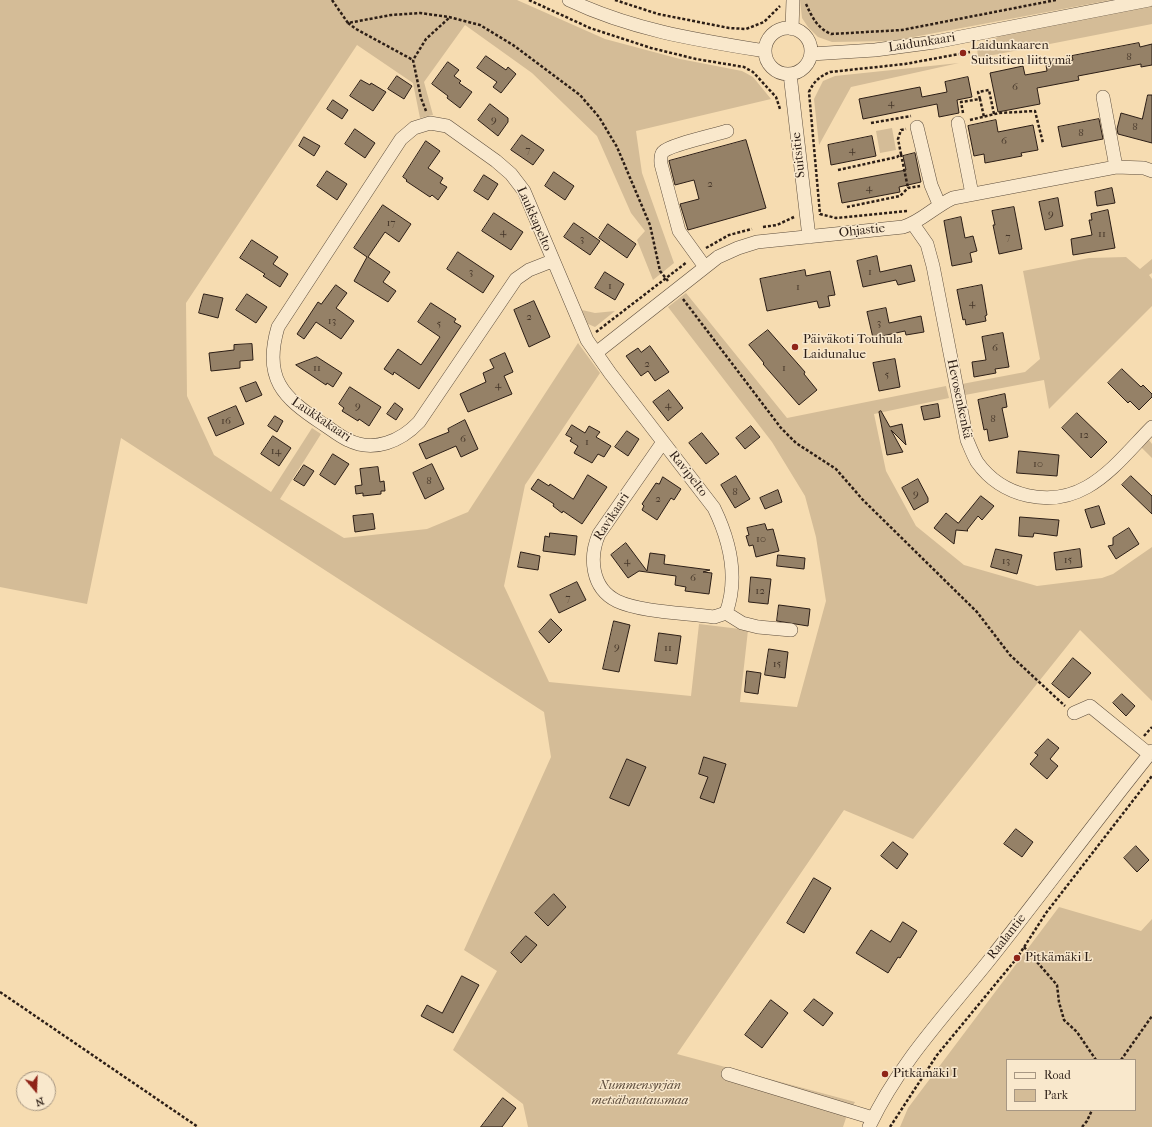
<!DOCTYPE html>
<html>
<head>
<meta charset="utf-8">
<style>
	body { margin:0 }
	#map { position:relative; width:1152px; height:1127px; overflow:hidden; background:#f6dcb1; font-family:"IM FELL French Canon",serif }
	canvas { display:block }
	.legend { position:absolute; left:1006px; top:1059px; width:130px; height:52px; box-sizing:border-box; background:#f9e8cc; border:1px solid #a79783; margin:0; padding:5px 7px; list-style:none; font-size:12px; color:#2c1e16 }
	.legend li { display:flex; align-items:center; gap:8px; height:20px }
	.legend b { width:20px; border:1px solid #a79783 }
	.north { position:absolute; left:16px; top:1071px; width:40px; height:40px; box-sizing:border-box; background:#f9e8cc; border:1px solid #a79783; border-radius:50%; rotate:161deg; font-size:11px; font-weight:700; line-height:16px; text-align:center; color:#2c1e16 }
	.north::after { content:''; display:block; margin:auto; width:14px; height:18px; background:#8f2418; clip-path:polygon(50% 0,100% 100%,50% 72%,0 100%) }
</style>
</head>
<body>
<div id="map">
<canvas width="1152" height="1127"></canvas>
<ul class="legend">
<li><b style="height:5px;background:#f9e8cc"></b>Road</li>
<li><b style="height:11px;background:#d4bc97"></b>Park</li>
</ul>
<div class="north">N</div>
</div>
<script>
const g = document.querySelector('canvas').getContext('2d');
g.lineJoin = 'round';
function paint(path, color) {
  g.fillStyle = color;
  g.fill(path, 'evenodd');
}
function stroke(path, color, width, dash) {
  g.strokeStyle = color;
  g.lineWidth = width;
  g.lineCap = dash ? 'butt' : 'round';
  g.setLineDash(dash || []);
  g.stroke(path);
}
function write(font, color, halo, rows, align = 'center') {
  g.font = font + ' "IM FELL French Canon",serif';
  g.lineWidth = 3;
  g.setLineDash([]);
  g.textBaseline = 'middle';
  g.strokeStyle = halo;
  g.fillStyle = color;
  for (const [text, x, y, turn = 0] of rows) {
    g.save();
    g.translate(x, y);
    g.rotate((+turn || 0) * Math.PI / 180);
    g.textAlign = isNaN(turn) ? turn : align;
    if (halo) g.strokeText(text, 0, 0);
    g.fillText(text, 0, 0);
    g.restore();
  }
}
paint(new Path2D(`
	M0 0H517L605 39 680 59 742 71 753 77 771 99 636 131 642 173 674 263 653 280 637 240 645 231 631 213 597 136 532 73 465 25 424 82 433 115 420 118 413 83 357 45 186 303 187 396 214 455 271 492 312 428 321 434 280 499 344 538 427 529 468 512 578 343 600 373 525 485 504 586 549 682 691 696 699 624 748 630 740 702 797 707 826 601 816 537 805 496 772 442 668 307 686 293 787 418 946 386 949 398 874 414 886 471 916 526 964 565 1037 586 1102 578 1113 574 1152 547V701L1080 630 913 839 844 810 677 1054 855 1102 846 1118 843 1127H528L523 1104 453 1050 497 971 464 950 551 757 544 712 121 438 87 604 0 587Z
	M800 0H1111L892 41 832 42 818 37 808 27 802 18Z
	M1152 6V24L978 58 977 47 1006 33Z
	M959 63 851 87 819 145 814 99 823 81 835 76Z
	M892 128 896 150 880 153 876 131Z
	M1126 257 1140 269 1152 259V273L1149 275 1152 279V306L1049 409 1044 380 965 395 962 384 1025 372 1040 359 1023 271 1089 258Z
	M582 310 595 313 615 311 595 327 588 324Z
	M1149 440 1152 444V458L1141 447Z
	M1059 907 1141 931 1152 919V1127H900L908 1108ZM1007 1060H1135V1110H1007Z`), '#d4bc97');
const building = new Path2D(`
	M1139 43 1140 47 1152 44V65L1141 67V64L1078 76 1079 80 1037 88 1040 104 998 112 990 73 1023 66 1025 75 1047 71 1046 65 1073 60 1072 56Z
	M486 56 506 70 508 67 516 74 501 93 493 87 497 82 477 68Z
	M448 62 459 70 454 76 461 81 459 83 472 92 460 108 447 98 448 96 432 84Z
	M397 76 412 86 404 99 388 89Z
	M968 77 972 97 957 100 959 113 939 117 937 104 863 119 859 99 920 87 922 97 947 92 945 82Z
	M361 80 370 85 371 83 386 92 373 111 350 96Z
	M1148 95H1152V143L1118 134 1117 129 1121 113 1142 119Z
	M333 100 348 110 342 119 327 109Z
	M490 104 508 118V122L498 136 478 120Z
	M1099 119 1103 139 1062 147 1058 127Z
	M996 120 998 132 1033 125 1038 150 1021 153 1022 156 985 163 984 154 974 156 968 126Z
	M355 129 375 143 365 158 345 144Z
	M522 135 544 150 533 165 511 150Z
	M872 136 876 156 831 165 828 145Z
	M304 137 320 146 314 156 299 146Z
	M746 140 766 208 688 230 680 204 699 199 694 180 675 185 669 161Z
	M426 141 440 151 428 168 443 178 440 183 447 187 438 200 432 195 430 197 406 181 407 180 403 177Z
	M915 153 921 182 899 187 900 192 842 203 838 183 906 170 903 156Z
	M327 171 347 184 337 200 317 186Z
	M554 172 574 186 565 200 545 186Z
	M484 175 498 184 488 200 474 191Z
	M1112 188 1115 203 1097 206 1095 192Z
	M1058 198 1063 226 1045 230 1039 202Z
	M383 205 411 224 399 242 385 232 368 257 390 272 383 282 396 291 388 302 354 281 367 257 354 248Z
	M1014 207 1022 249 999 254 993 225H995L992 211Z
	M1108 210 1115 248 1073 255 1071 239 1092 235 1089 220H1092L1091 214Z
	M494 213 523 232 511 250 482 231Z
	M961 217 965 238 973 236 977 251 970 253 972 262 952 266 944 221Z
	M574 223 600 241 590 255 564 237Z
	M608 224 636 244 627 258 599 238Z
	M252 240 278 257 273 264 288 274 280 287 263 276 265 274 240 258Z
	M458 252 494 276 483 293 447 269Z
	M877 256 880 272 911 265 915 281 898 285 896 280 863 287 857 261Z
	M805 270 806 276 830 271 835 295 828 296 830 306 819 308 817 301 767 311 760 279Z
	M605 272 624 284 615 300 595 288Z
	M336 285 347 293 336 308 354 321 341 339 316 322 304 339 297 334 318 302 321 304Z
	M982 285 987 315 985 316 986 321 966 325 965 319 963 320 957 290Z
	M204 294 223 298 218 318 199 313Z
	M247 294 267 307 256 323 236 310Z
	M534 301 550 337 529 347 514 310Z
	M431 303 456 319 454 322 461 326 419 389 394 372 393 375 384 369 398 349 421 365 440 337 418 322Z
	M886 308 889 323 921 316 924 332 906 335 905 331 873 338 867 312Z
	M768 330 805 372 804 374 817 390 799 405 763 364 764 363 749 345Z
	M1003 333 1009 367 995 369 996 373 974 377 972 362 986 360 982 337Z
	M252 344 253 360 240 361V368L211 371 209 353 234 350V345Z
	M650 346 669 372 655 381 648 371 641 376 626 356 638 348 641 352Z
	M505 353 513 372 504 376 512 394 468 412 460 394 486 382 483 373 494 368 490 360Z
	M317 357 342 373 333 387 327 383 326 385 296 365Z
	M895 359 900 387 879 391 873 363Z
	M1122 369 1141 387 1143 385 1152 394V397L1139 410 1130 401 1128 403 1108 383Z
	M256 382 262 395 246 402 240 388Z
	M350 387 381 407 369 426 359 419 358 421 342 411 344 408 339 404Z
	M669 390 683 408 668 421 653 402Z
	M1005 394 1007 407 1002 408 1008 437 989 441 987 429 984 430 978 400Z
	M395 403 403 409 396 420 387 414Z
	M938 404 940 417 924 420 921 407Z
	M236 406 244 424 216 436 208 418Z
	M881 411 890 427 902 424 906 445 891 430 903 452 887 455 879 412Z
	M1077 413 1107 442 1091 458 1062 428Z
	M275 416 283 421 277 432 268 426Z
	M465 420 478 449 461 457 456 446 426 459 419 444 449 432 448 429Z
	M572 425 585 433 589 426 600 432 596 437 611 446 604 457 598 454 592 463 574 453 578 446 570 441 572 438 566 435Z
	M751 426 760 437 745 449 736 438Z
	M627 431 639 439 628 456 615 447Z
	M702 433 719 454 706 464 689 443Z
	M273 436 291 448 279 466 261 454Z
	M1019 451 1059 455 1057 476 1017 473Z
	M333 454 349 464 335 485 320 475Z
	M432 464 444 489 425 499 413 473Z
	M304 465 314 471 304 486 294 480Z
	M378 467 380 482 384 481 385 491H381V494L363 496V493L356 494 355 486 362 485 360 469Z
	M588 475 607 487 582 524 563 511 562 513 553 506 554 504 531 489 538 479 549 486 550 484 573 499Z
	M736 476 750 499 735 508 721 485Z
	M1131 476 1152 496V514L1122 485Z
	M663 477 681 489 674 500 671 498 657 520 642 510 644 506 642 504 656 483 659 484Z
	M918 479 928 498V502L914 510 902 488Z
	M778 490 782 502 765 509 760 498Z
	M981 496 994 506 982 520 978 516 967 530 968 531 956 530 954 544 934 528 946 513 958 523Z
	M1099 506 1105 524 1091 528 1085 510Z
	M373 514 375 529 355 532 353 516Z
	M1020 517 1059 520 1057 536 1034 533 1033 537 1019 536Z
	M765 524 767 530 773 529 779 551 756 557 753 545 749 546 746 536 749 535 747 528Z
	M1129 528 1139 544 1116 559 1108 546 1113 545V538Z
	M550 533 577 536 575 555 543 551 545 536 549 537Z
	M626 543 647 571 650 553 665 555 664 564 710 570 703 572 712 573 709 594 685 591 686 587 675 585 676 576 639 571 628 578 611 555Z
	M996 549 1022 555 1017 574 991 567Z
	M1080 549 1082 567 1056 570 1054 553Z
	M521 552 540 556 538 570 518 567Z
	M778 555 805 558 804 569 777 566Z
	M751 577 771 579 768 604 749 602Z
	M577 582 586 600 559 613 550 595Z
	M779 605 810 609 808 626 777 621Z
	M551 619 562 630 549 643 539 632Z
	M614 621 630 625 619 672 603 669Z
	M659 633 681 636 677 664 655 661Z
	M769 649 788 652 785 678 765 675Z
	M1073 658 1091 673 1069 698 1052 684Z
	M747 671 761 673 758 694 745 692Z
	M1122 694 1135 706 1126 716 1113 703Z
	M1048 739 1059 748 1050 759 1058 766 1047 779 1030 764 1038 755 1035 753Z
	M704 757 726 764 714 803 700 798 708 777 699 774Z
	M627 759 646 767 629 806 610 798Z
	M1016 829 1033 842 1022 857 1004 844Z
	M893 842 908 854 897 869 881 856Z
	M1136 846 1149 860 1137 872 1124 858Z
	M814 878 831 888 804 933 787 923Z
	M554 894 566 907 548 926 535 913Z
	M903 922 917 931 900 958 898 957 888 973 856 953 871 930 890 942Z
	M526 936 537 945 521 963 511 953Z
	M462 976 479 985 453 1033 421 1016 427 1005 442 1013Z
	M814 999 833 1013 823 1026 804 1011Z
	M771 1000 788 1013 762 1048 745 1035Z
	M503 1098 516 1108 502 1127H481Z`);
paint(building, '#958167');
stroke(building, '#2c1e16', 1);
const minor = new Path2D(`
	M569 0C632 30 697 40 765 51
	M765 51a23 23 0 1 1 46 0a23 23 0 1 1-46 0Z
	M792 29 793 0
	M811 54 875 50 935 42 1149 0
	M790 74 809 237
	M1103 97 1116 167
	M958 123 972 194
	M917 127 931 185 939 204
	M913 224 927 244 933 266 967 440C970 447 973 455 977 462 1002 497 1050 508 1087 487 1112 473 1132 447 1152 427
	M552 261 529 270 516 279 419 422C401 441 374 453 348 440 339 436 331 429 323 424 282 397 263 378 278 327L401 139 414 128 430 123 447 126 496 161 511 174 524 191 587 340 610 373 714 508C730 541 739 577 726 613
	M705 267 679 231 661 164C661 160 660 155 663 152 669 145 715 135 727 131
	M596 353 718 257 738 248 757 242 903 227C921 222 935 206 953 198L1116 167 1144 168 1152 171
	M663 442 599 534C589 557 591 588 617 601 640 612 687 613 714 617L726 613
	M726 613 742 623 758 627 791 630
	M1074 713 1090 706 1149 754
	M728 1074 873 1118
	M869 1127C898 1064 948 1012 991 958 1045 890 1097 819 1152 751`);
stroke(minor, '#5e4e3d', 14);
stroke(new Path2D(`
	M332 0 348 23 391 15 420 13 449 17 480 25 513 45 580 95 599 117 617 147 650 225 660 271 668 281
	M529 0 590 28 651 48 696 59 744 67 753 72 776 97 780 109
	M615 0 658 14 729 28 746 29 764 22 780 6
	M806 4C812 17 817 28 831 34L902 30 1056 0
	M348 23 356 29 413 60
	M980 99 978 92 989 90 994 114
	M426 111 421 98 413 60 426 39 449 18
	M963 113 961 102 980 99 984 117
	M970 120 999 113 1035 111 1043 143
	M871 123 911 116
	M901 154 908 188
	M838 170 897 157 901 154 898 139 901 130 906 129
	M847 207 900 196 908 188 920 186
	M907 211 836 218 820 214 809 92C814 81 819 77 830 72L905 64 970 52
	M763 227 777 225 794 217
	M706 248 729 235 752 229
	M683 299 781 428 796 443 836 469 863 500 977 612 1010 655 1065 706
	M596 332 687 262
	M1144 736 1152 727
	M1024 947 1057 985 1059 1002 1064 1020 1077 1032 1096 1060
	M0 992 198 1127
	M1121 1060 1152 1016
	M890 1127 937 1055 1017 958 1046 913 1152 776
	M1082 1127 1087 1121 1092 1110`), '#2c1e16', 2.5, [3, 2]);
stroke(minor, '#f9e8cc', 13);
for (const [x, y, r, color] of [
	[963,53,4,"#8f2418"],
	[795,347,4,"#8f2418"],
	[1017,958,4,"#8f2418"],
	[885,1074,4,"#8f2418"]
]) {
  const dot = new Path2D();
  dot.arc(x, y, r, 0, 2 * Math.PI);
  g.fillStyle = color;
  g.fill(dot);
  stroke(dot, '#f9e8cc', 1.5);
}
write('11px', '#46372a', null, [
	["8",1129,57],
	["6",1015,87],
	["4",891,103],
	["9",494,120],
	["8",1135,127],
	["8",1081,133],
	["6",1004,141],
	["7",528,150],
	["4",852,150],
	["2",710,184],
	["4",869,188],
	["9",1051,214],
	["17",391,223],
	["4",503,232],
	["11",1102,234],
	["7",1008,237],
	["3",582,239],
	["3",471,272],
	["1",870,272],
	["1",610,286],
	["1",798,287],
	["4",972,303],
	["2",529,317],
	["13",332,321],
	["3",879,323],
	["5",439,324],
	["6",995,348],
	["2",647,364],
	["11",317,368],
	["1",784,368],
	["5",887,375],
	["4",498,385],
	["4",668,405],
	["9",358,406],
	["8",993,419],
	["16",226,421],
	["12",1084,435],
	["6",463,439],
	["1",587,442],
	["14",276,451],
	["10",1038,464],
	["8",429,481],
	["8",735,492],
	["9",916,494],
	["2",658,499],
	["10",761,539],
	["15",1068,560],
	["4",627,561],
	["13",1006,561],
	["6",693,578],
	["12",760,591],
	["7",568,598],
	["9",617,647],
	["11",668,648],
	["15",777,664]
]);
write('13px', '#2c1e16', '#f9e8cc', [
	["Laidunkaari",922,43,-9],
	["Suitsitie",799,155,-96],
	["Laukkapelto",534,219,66],
	["Ohjastie",862,231,-6],
	["Hevosenkenkä",959,399,78],
	["Laukkakaari",321,420,34],
	["Ravipelto",688,474,52],
	["Ravikaari",612,517,-57],
	["Raalantie",1007,937,-52]
]);
write('13px', '#2c1e16', '#f9e8cc', [
	["Laidunkaaren",971,46],
	["Suitsitien liittymä",971,61],
	["Päiväkoti Touhula",803,340],
	["Laidunalue",803,355],
	["Pitkämäki L",1025,958],
	["Pitkämäki I",893,1074]
], 'left');
write('italic 13px', '#5e4d3d', '#f9e8cc', [
	["Nummensyrjän",640,1086],
	["metsähautausmaa",640,1101]
]);
</script>
</body>
</html>
